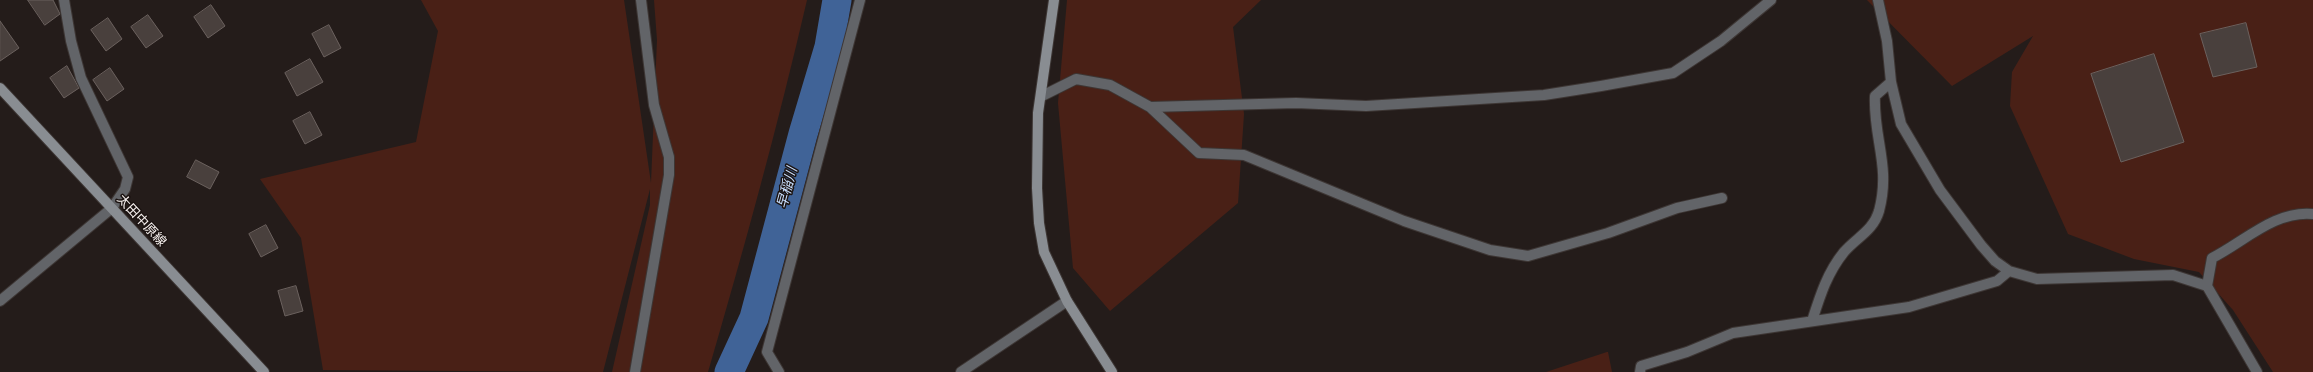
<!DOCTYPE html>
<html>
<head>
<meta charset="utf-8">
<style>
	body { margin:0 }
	canvas { display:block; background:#241c1a }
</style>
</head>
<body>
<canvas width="2313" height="372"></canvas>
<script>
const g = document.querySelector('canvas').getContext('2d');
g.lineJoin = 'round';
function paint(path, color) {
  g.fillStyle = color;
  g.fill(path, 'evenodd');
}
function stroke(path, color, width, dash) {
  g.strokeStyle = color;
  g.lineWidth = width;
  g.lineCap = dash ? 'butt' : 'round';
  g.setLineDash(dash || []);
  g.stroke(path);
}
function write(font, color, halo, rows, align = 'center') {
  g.font = font + ' "Sofia Sans Condensed","Noto Sans JP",sans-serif';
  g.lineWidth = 3;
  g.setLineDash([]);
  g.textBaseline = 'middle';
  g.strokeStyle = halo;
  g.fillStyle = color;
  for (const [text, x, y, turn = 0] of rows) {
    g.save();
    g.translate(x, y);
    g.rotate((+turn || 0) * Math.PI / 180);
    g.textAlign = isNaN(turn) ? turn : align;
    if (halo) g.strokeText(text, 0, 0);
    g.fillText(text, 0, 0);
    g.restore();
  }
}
paint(new Path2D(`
	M421 0H624L651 183 657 40 654 0H807C778 125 744 249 708 372H612L650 205V189L603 372 323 370 301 238 260 179 416 142 438 31Z
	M1067 0H1261L1233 27 1244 114 1238 203 1110 311 1073 268 1058 103Z
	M1867 0H2313V372H2273L2233 310 2199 272 2134 259 2068 234 2010 106 2012 72 2033 36 1952 86Z
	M1608 352 1612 372H1546L1607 352Z`), '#492016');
stroke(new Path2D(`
	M729 372 754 318 803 134 829 47 837 0`), '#406397', 29);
const building = new Path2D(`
	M28 0H53L60 14 45 25Z
	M211 5 225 26 208 38 194 17Z
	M148 15 163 36 146 48 131 27Z
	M108 18 122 39 106 51 91 30Z
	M0 21 19 48 0 61Z
	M2246 23 2257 67 2213 77 2200 34Z
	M329 25 341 48 324 57 312 34Z
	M2154 54 2184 142 2121 162 2091 74Z
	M310 59 323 82 297 96 285 73Z
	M67 66 79 88 64 98 50 78Z
	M110 68 124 89 107 101 93 80Z
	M310 112 322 135 305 144 293 121Z
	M196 160 219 172 210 189 187 177Z
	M266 225 278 248 261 257 249 234Z
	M296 286 303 311 285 316 278 291Z`);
paint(building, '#49403d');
stroke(building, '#6b615e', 1);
const street = new Path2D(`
	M1878 0 1887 41 1891 82 1901 124 1940 190 1981 245 1995 261 2009 271 2037 279 2173 275 2207 286 2257 372
	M1042 96 1076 79 1110 85 1150 107 1199 153 1244 155 1404 221 1490 250 1528 256 1608 233 1677 208 1722 198
	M1150 107 1296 103 1366 106 1544 95 1601 86 1673 73 1721 41 1771 0
	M2207 286 2212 258C2244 242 2275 210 2313 214
	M0 301 112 208 125 189 128 177 81 78 71 41 64 0
	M1812 321C1820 296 1827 273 1844 252 1857 237 1873 231 1879 211 1891 166 1873 138 1875 96L1891 82
	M635 372 669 175V157L654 105 641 0
	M779 372 767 352 860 0
	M961 372 1067 301
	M1640 372 1641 366 1687 352 1733 333 1909 307 1997 281 2009 271`);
const secondary = new Path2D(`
	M1054 0 1038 113 1037 188 1039 223 1044 252 1067 301 1112 372
	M0 88 264 372`);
stroke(street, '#3d3634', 12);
stroke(secondary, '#3d3634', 12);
stroke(street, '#626468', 10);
stroke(secondary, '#898d92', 10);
write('13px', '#f7f1ef', '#1b1311', [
	["太田中原線",141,221,47]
]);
write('italic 14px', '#c9dffe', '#1b1311', [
	["早稲川",788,188,-75]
]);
</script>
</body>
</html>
